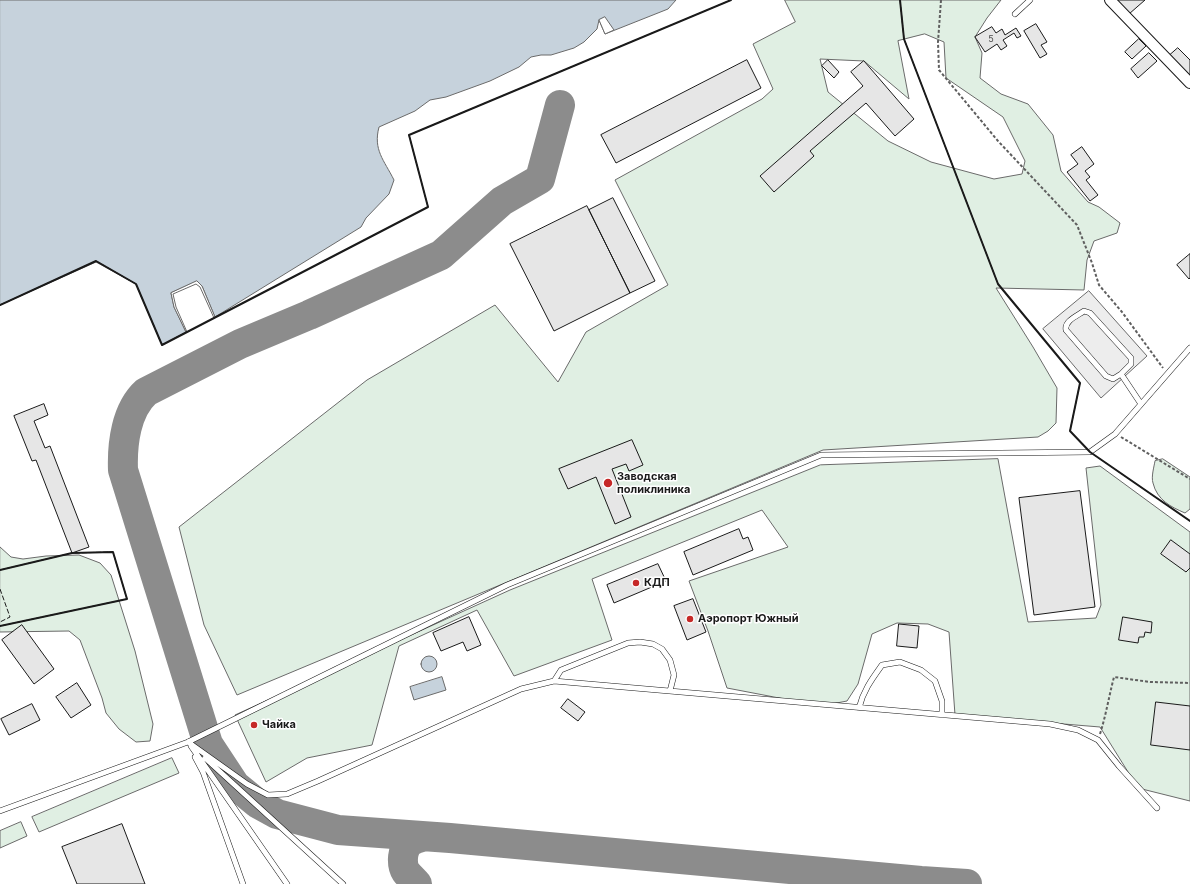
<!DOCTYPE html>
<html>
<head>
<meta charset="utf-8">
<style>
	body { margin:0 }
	canvas { display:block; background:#fff }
</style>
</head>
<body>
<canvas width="1190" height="884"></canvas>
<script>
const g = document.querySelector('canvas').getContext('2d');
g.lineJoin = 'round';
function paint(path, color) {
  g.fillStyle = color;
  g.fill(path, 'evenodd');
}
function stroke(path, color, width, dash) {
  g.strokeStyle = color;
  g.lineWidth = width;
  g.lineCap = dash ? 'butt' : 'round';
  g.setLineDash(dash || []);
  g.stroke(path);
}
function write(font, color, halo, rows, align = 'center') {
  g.font = font + ' Inter,sans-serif';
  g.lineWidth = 3;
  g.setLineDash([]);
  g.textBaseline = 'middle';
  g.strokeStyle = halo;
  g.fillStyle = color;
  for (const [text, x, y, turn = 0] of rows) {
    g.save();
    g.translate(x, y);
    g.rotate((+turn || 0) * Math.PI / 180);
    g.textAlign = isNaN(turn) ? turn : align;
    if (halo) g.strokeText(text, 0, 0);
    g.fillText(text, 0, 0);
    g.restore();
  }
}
const green = new Path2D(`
	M785 0H1001L987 18 975 37 982 53 980 78 1001 94 1028 104 1053 135 1061 171 1088 202 1099 207 1120 223 1117 233 1094 241 1087 260 1084 290 996 288 1033 347 1057 388 1056 423 1048 431 1038 437 823 450 237 695 204 625 179 527 367 380 495 305 558 382 586 332 668 285 615 180 762 99 773 89 753 44 795 22ZM925 34 944 42 946 78 1003 117 1025 161 1022 174 994 179 931 162 888 141 828 92 820 59 864 61 909 99 898 41Z
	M998 459 1028 622 1096 618 1101 605 1086 468 1100 466 1190 532V801L1138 788 1100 727 955 715 949 632 928 624 897 623 872 634 858 684 847 701 821 706 727 688 708 631 689 581 788 547 762 510 592 579 612 640 514 676 477 610 399 646 372 745 307 758 266 782 235 715 510 590 820 465Z
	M1163 459 1190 477V509L1185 513C1171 507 1157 500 1153 483 1151 477 1154 467 1155 461Z
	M0 547 11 557 23 559 46 556 79 555 100 563 111 575 135 651 153 724 150 741 136 742 119 729 106 713 102 698 80 640 69 631 0 632Z
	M172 758 179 773 39 832 32 817Z
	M21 822 27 836 0 848V831Z`);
paint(green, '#e0efe3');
stroke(green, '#6a6a6a', 1);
const parking = new Path2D(`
	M1089 291 1147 356 1101 398 1043 329Z`);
paint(parking, '#ededed');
stroke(parking, '#6a6a6a', 1);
const water = new Path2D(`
	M0 0H676L668 9 605 34 599 20 597 29 584 42 574 48 551 55H541L531 57 519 67 490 81 446 97 430 100 415 111 379 127C373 150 384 160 394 180L389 194 366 218 361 227 215 317 202 286 197 282 171 293 174 307 186 332 162 345 136 284 96 262 0 305Z
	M421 664a8 8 0 1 1 16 0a8 8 0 1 1-16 0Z
	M442 677 446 690 414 700 410 687Z`);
paint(water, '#c6d2dc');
stroke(water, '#6a6a6a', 1);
const pier = new Path2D(`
	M605 17 614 30 605 34 599 20Z
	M197 281 202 286 215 317 214 318 200 287 196 284 173 294 176 307 187 332H186L174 307 171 293Z`);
paint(pier, '#fff');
stroke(pier, '#6a6a6a', 1);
stroke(new Path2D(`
	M560 105 540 179 502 201 441 255 309 315 240 344 146 392C126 410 122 444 123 470L208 744 235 785 257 803 277 814 338 830 450 838 921 881 967 884
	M417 884C414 880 409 876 406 872 401 864 402 848 410 842 414 839 418 838 422 837`), '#8c8c8c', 30);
const building = new Path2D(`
	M1116 0H1145L1129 14Z
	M1036 24 1047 42 1041 45 1047 54 1040 58 1024 31Z
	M992 27 996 33 1002 29 1005 35 1016 28 1021 36 1017 38 1014 33 1003 40 1007 46 1001 50 997 44 985 52 975 37Z
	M1139 39 1146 46 1132 59 1125 52Z
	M1178 48 1190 60V75L1170 55Z
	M1149 53 1157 61 1138 78 1131 69Z
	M747 60 761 88 616 163 601 135Z
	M828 60 839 72 834 78 822 66Z
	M864 61 914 119 895 136 866 103 810 151 814 156 774 192 760 176 863 86 851 72Z
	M1082 147 1094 164 1085 171 1090 177 1086 180 1098 195 1090 201 1067 172 1078 164 1071 155Z
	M613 198 655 281 630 293 589 210Z
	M587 206 630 293 554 331 510 244Z
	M1190 254V278L1189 279 1177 265Z
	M44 404 48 415 34 421 45 448 50 446 89 547 72 553 36 460 32 461 14 416Z
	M632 440 643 465 629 471 626 464 612 469 631 517 615 524 596 477 568 489 559 469Z
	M1080 491 1095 607 1034 615 1019 498Z
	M739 529 743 539 748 537 753 550 693 575 684 552Z
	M1171 540 1190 554V568L1186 572 1161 554Z
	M658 564 666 581 614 603 607 585Z
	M693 599 706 632 687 640 674 606Z
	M469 617 481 645 467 651 463 642 441 651 433 633Z
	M1123 617 1152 622 1151 633 1145 632 1144 637H1139L1138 643 1119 640Z
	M899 624 919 626 917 648 897 646Z
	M22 625 54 669 34 684 2 640Z
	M77 683 91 705 71 718 56 697Z
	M568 699 585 712 578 721 561 708Z
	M1156 702 1190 706V750L1151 745Z
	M32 704 40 720 9 735 1 719Z
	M122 824 145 884H77L62 847Z`);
paint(building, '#e6e6e6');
stroke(building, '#1a1a1a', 1);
const service = new Path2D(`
	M1015 14 1030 0
	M1121 374 1113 379 1106 376 1066 330C1064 321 1077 316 1084 311L1090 313 1131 358V364L1121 374 1141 404
	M554 681 561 670 628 643 640 642 653 644 662 649 670 660 674 675 670 691
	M859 708C863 691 872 679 882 665L900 662 921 670 935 681 942 701V715
	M188 742 247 784 268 795 287 794 318 781 521 689 554 681 1050 724 1078 730 1098 740 1119 766 1157 808
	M191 746 287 884
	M195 757 203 772 243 884
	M205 758 343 884
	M0 811 188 742 507 585 821 455 1090 452 1115 434 1190 348`);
const minor = new Path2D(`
	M1110 0 1190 83`);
stroke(service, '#1a1a1a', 6);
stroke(minor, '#1a1a1a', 12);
stroke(new Path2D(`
	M941 0 938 42 939 70 998 141 1077 225 1092 263 1099 285 1122 312 1163 368
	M1121 437 1190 479
	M1100 734C1106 715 1109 696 1114 677L1150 682 1190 683`), '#5f5f5f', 2, [3, 2]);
stroke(service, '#fff', 5);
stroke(minor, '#fff', 10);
stroke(new Path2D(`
	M900 0 904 39 998 284 1080 383 1070 431 1090 452 1190 521
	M0 305 96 261 136 284 162 345 428 207 409 135 731 0
	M0 570 72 553 113 552 127 599 0 626
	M0 589 10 617 0 622`), '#1a1a1a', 1, [5, 2]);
stroke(new Path2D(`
	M900 0 904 39 998 284 1080 383 1070 431 1090 452 1190 521
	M0 305 96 261 136 284 162 345 428 207 409 135 731 0
	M0 570 72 553 113 552 127 599 0 626`), '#1a1a1a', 2);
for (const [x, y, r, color] of [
	[608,483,5,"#c62828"],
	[636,583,4,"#c62828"],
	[690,619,4,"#c62828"],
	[254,725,4,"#c62828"]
]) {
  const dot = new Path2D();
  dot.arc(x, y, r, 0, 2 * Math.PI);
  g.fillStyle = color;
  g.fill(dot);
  stroke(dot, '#fff', 1.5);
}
write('9px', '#4d4d4d', null, [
	["5",991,39]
]);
write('bold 11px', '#1a1a1a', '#fff', [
	["Заводская",617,477],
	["поликлиника",617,490],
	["КДП",644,583],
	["Аэропорт Южный",698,619],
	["Чайка",262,725]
], 'left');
</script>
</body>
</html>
